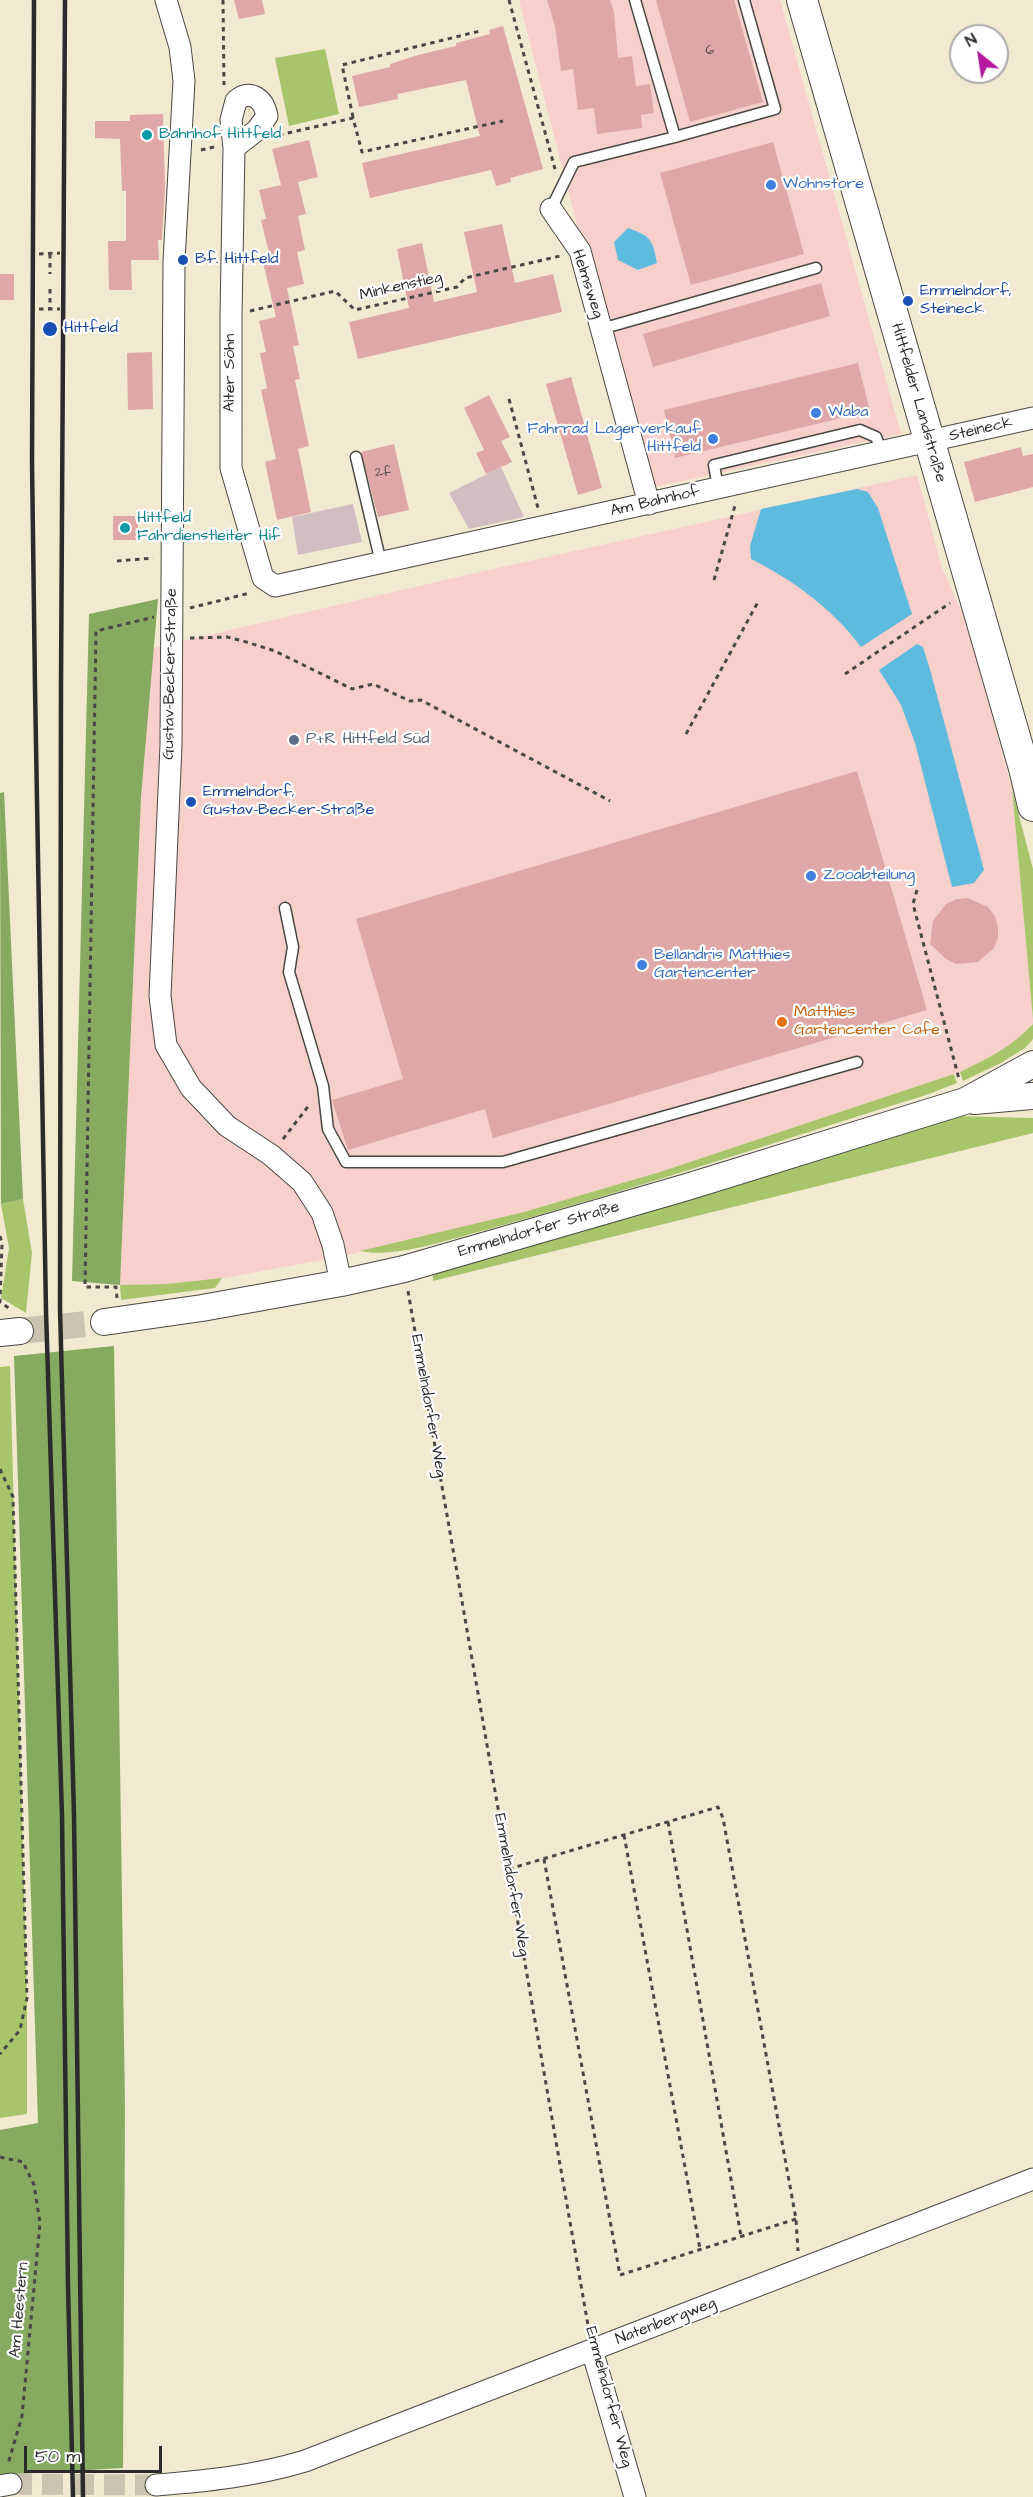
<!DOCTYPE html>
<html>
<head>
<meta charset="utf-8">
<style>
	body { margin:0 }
	#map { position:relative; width:1033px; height:2497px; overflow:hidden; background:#f2e9d1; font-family:"Architects Daughter",sans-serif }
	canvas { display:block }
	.north { position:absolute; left:949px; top:24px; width:60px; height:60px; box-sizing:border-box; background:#fff; border:2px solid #aaa; border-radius:50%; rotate:330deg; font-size:16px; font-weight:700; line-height:24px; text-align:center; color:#2b2b2b }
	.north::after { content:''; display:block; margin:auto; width:21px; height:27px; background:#b5179e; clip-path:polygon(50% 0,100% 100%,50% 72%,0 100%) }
	.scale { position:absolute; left:24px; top:2446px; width:138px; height:27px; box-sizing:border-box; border:3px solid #2b2b2b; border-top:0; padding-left:8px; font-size:18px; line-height:21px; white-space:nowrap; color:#2b2b2b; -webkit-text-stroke:4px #fff; paint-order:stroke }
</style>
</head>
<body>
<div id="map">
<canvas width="1033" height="2497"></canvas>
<div class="north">N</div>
<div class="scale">50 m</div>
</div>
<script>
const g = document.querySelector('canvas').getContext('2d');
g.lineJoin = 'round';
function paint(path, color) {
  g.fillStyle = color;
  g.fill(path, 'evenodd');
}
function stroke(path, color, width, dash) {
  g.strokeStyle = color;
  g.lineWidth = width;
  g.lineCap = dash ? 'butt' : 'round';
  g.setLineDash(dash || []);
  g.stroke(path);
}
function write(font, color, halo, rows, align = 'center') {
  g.font = font + ' "Architects Daughter",sans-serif';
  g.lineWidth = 4.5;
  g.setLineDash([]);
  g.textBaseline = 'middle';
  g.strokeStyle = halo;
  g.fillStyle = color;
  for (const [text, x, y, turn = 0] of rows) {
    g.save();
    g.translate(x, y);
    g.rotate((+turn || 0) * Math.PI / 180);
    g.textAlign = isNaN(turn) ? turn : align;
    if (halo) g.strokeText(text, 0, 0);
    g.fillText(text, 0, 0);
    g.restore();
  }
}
paint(new Path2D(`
	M519 0H780L901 434 645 489Z
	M917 475 942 568 967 623 1012 789 1033 1019V1024L1022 1037 995 1054 960 1072 663 1171 524 1212 344 1256 218 1279 167 1284 120 1285 141 797 153 648 462 576Z`), '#f7d0cb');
paint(new Path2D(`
	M501 467 524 517 469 529 449 493Z
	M353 504 362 542 298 555 292 517Z`), '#d2bec2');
paint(new Path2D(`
	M325 49 339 114 289 126 275 58Z
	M1012 789 1033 869V1019Z
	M1033 1024V1039L1025 1048 1001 1063 963 1081 960 1072C987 1059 1013 1046 1033 1024Z
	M954 1074 957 1083 926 1095C781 1140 636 1189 489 1229 454 1238 395 1259 360 1251L524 1212 663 1171Z
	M955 1116 1033 1118V1133L433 1281V1272Z
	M23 1199 32 1253 26 1313 1 1298 9 1248 1 1204Z
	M222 1278 215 1288 121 1300 120 1285 167 1284Z
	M10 1366 27 1998V2114L0 2118V1367Z`), '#a9c56c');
paint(new Path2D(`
	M158 599 141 797 120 1285 72 1281 89 614Z
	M4 792 23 1199 1 1204 0 793Z
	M114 1346 125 2109 123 2468 0 2475V2130L38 2123 14 1356Z`), '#86aa60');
paint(new Path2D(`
	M628 228C650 236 653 239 657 263L638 270 618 260 614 242Z
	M857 489 868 492 878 508 912 614 861 647C833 609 793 580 751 559L750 546 761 509Z
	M917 644 923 647 931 673 984 870 974 883 952 887 915 743 901 705 879 670Z`), '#5fbbdd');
paint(new Path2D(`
	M234 0H262L265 14 239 19Z
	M547 0H610L614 12 618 58 632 56 636 86 650 84 654 113 641 115 642 128 597 134 594 108 578 110 573 69 561 71 555 26Z
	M656 0H734L763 102 690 122Z
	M503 26 543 169 510 178 511 182 496 186 491 170 370 198 362 163 480 136 466 80 397 94 398 99 359 107 352 76 390 67V64L418 55 456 46V43L490 34 489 30Z
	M163 114 165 188 162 240H158L159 260H131L132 290H109L108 241H126V191H122L120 139 95 138V121H130V115Z
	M309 140 318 177 298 182 306 214 298 216 305 250 297 252 304 284 287 288 299 345 293 346 300 379 295 380 309 446 298 449 311 512 277 520 265 462 276 459 261 390 267 388 260 353 266 352 259 321 276 317 262 258 270 257 261 220 266 219 259 190 281 185 272 149Z
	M773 142 804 254 691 285 660 173Z
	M502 224 515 283 553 274 562 312 358 359 349 322 409 308 397 249 422 243 434 302 477 292 464 232Z
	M0 274H14V300H0Z
	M821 283 830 316 653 367 643 334Z
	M152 352 153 409 128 410 127 353Z
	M858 363 870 411 675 458 664 410Z
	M571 377 602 488 578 495 546 384Z
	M489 395 510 437 501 441 512 462 486 474 476 453 484 450 464 408Z
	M394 444 409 510 378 517 361 452Z
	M1021 447 1023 456 1033 454V487L975 502 964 462Z
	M113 516H138V540H113Z
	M857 771 927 1010 493 1138 485 1109 348 1150 332 1100 403 1079 356 919Z
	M968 898 988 907 995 916 998 927V938L994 948 978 962 956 964 946 959 930 944 933 921 946 904 957 899Z`), '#dfa8a7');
stroke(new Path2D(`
	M11 2484 156 2485`), '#cac3b0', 21, [21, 10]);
stroke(new Path2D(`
	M20 1331 104 1322`), '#cac3b0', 26, [26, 13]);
const service = new Path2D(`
	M635 0 675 137
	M551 209 574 162 675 137 775 109 744 0
	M601 329 816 268
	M356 457 381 563
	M718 488 714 465 860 430 876 437 882 452
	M285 908 293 947 289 972 323 1086 328 1129 346 1162H503L857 1062`);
const minor = new Path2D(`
	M166 0 180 47 184 81 174 261 171 745 160 996 166 1045 191 1088 227 1126 271 1155 302 1182 322 1213 333 1245 341 1283
	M234 148 257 130 267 116C264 99 250 88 236 101L231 120 234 148 231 316V468L263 578 275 586 1033 418
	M551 209 580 251 649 504
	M592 2350 635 2497
	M156 2485C207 2481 255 2476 305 2461L1033 2179
	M0 2486 11 2484`);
const tertiary = new Path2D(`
	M974 1101 1033 1096
	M104 1322 202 1308 341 1283 404 1269 687 1187 965 1101 1033 1064
	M0 1333 20 1331`);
const secondary = new Path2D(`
	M802 0 1024 768 1033 806`);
stroke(service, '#494844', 13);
stroke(minor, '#494844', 23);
stroke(tertiary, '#494844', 28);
stroke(secondary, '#494844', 32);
stroke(new Path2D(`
	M223 0 224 85
	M509 0 555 169
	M353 117 342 65 480 31
	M279 135 353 118 362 152 503 121
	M201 150 214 147
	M39 254 60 253
	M50 254V274
	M50 289V309
	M39 309H60
	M250 311 335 291 355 310 457 287 465 278 560 256
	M509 399 538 508
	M117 561 153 558
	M714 580 736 502
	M190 608 250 593
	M190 638 227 637 243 641 275 651 352 689 373 684 410 701 421 700 610 801
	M845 674 950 603
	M686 734 759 600
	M917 890 913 904 959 1079
	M283 1139 310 1104
	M0 1236 2 1243 0 1302 10 1309
	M408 1291 589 2331
	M117 1298 116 1287H85L96 631 154 617
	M0 1469 13 1497 27 1998 20 2030 0 2054
	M668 1822 741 2236
	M624 1835 700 2249
	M544 1859 620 2275 796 2219
	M509 1869 718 1807 723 1818 796 2219 798 2251
	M0 2157 23 2162 34 2185 40 2223 22 2416 8 2464`), '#494844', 3, [4.5, 4.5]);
stroke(service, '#fff', 10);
stroke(minor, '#fff', 21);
stroke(tertiary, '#fff', 26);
stroke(secondary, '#fff', 30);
stroke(new Path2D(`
	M34 0 32 461 35 687 46 1311 62 1816 68 2286 73 2497
	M65 0 61 682 60 1309 74 1815 83 2497`), '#2b2b2b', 4.5);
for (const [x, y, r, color] of [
	[147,135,6,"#0f9aa8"],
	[771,185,6,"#3f7fe0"],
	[183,260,6,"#1a4fb4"],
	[908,301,6,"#1a4fb4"],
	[50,329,8,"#1a4fb4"],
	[816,413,6,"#3f7fe0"],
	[713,439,6,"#3f7fe0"],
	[125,528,6,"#0f9aa8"],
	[294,740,6,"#5c6f8a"],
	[191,802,6,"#1a4fb4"],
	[811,876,6,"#3f7fe0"],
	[642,965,6,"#3f7fe0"],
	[782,1022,6,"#e8710a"]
]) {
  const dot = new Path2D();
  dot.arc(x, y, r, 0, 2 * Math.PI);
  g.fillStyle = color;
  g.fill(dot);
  stroke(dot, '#fff', 2);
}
write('14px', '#584a4a', null, [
	["6",710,51],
	["2f",383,473]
]);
write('16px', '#0d838f', '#fff', [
	["Bahnhof Hittfeld",159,135],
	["Hittfeld",137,519],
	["Fahrdienstleiter Hif",137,537]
], 'left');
write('16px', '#366cbe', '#fff', [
	["Wohnstore",783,185],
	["Waba",828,413],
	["Fahrrad Lagerverkauf",701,430,"right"],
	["Hittfeld",701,448,"right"],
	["Zooabteilung",823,876],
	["Bellandris Matthies",654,956],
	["Gartencenter",654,974]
], 'left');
write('16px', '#164399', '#fff', [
	["Bf. Hittfeld",195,260],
	["Emmelndorf,",920,292],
	["Steineck",920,310],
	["Hittfeld",64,329],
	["Emmelndorf,",203,793],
	["Gustav-Becker-Straße",203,811]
], 'left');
write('16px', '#2b2b2b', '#fff', [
	["Helmsweg",587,284,72],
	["Minkenstieg",401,287,-13],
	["Alter Söhn",231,373,-90],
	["Hittfelder Landstraße",918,403,74],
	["Steineck",981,430,-13],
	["Am Bahnhof",655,502,-13],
	["Gustav-Becker-Straße",171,674,-89],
	["Emmelndorfer Straße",539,1230,-16],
	["Emmelndorfer Weg",428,1406,80],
	["Emmelndorfer Weg",511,1885,80],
	["Am Heestern",20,2310,-85],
	["Natenbergweg",666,2322,-21],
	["Emmelndorfer Weg",608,2397,75]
]);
write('16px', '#4e5e75', '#fff', [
	["P+R Hittfeld Süd",306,740]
], 'left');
write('16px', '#c56008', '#fff', [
	["Matthies",794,1013],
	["Gartencenter Cafe",794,1031]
], 'left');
</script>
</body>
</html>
